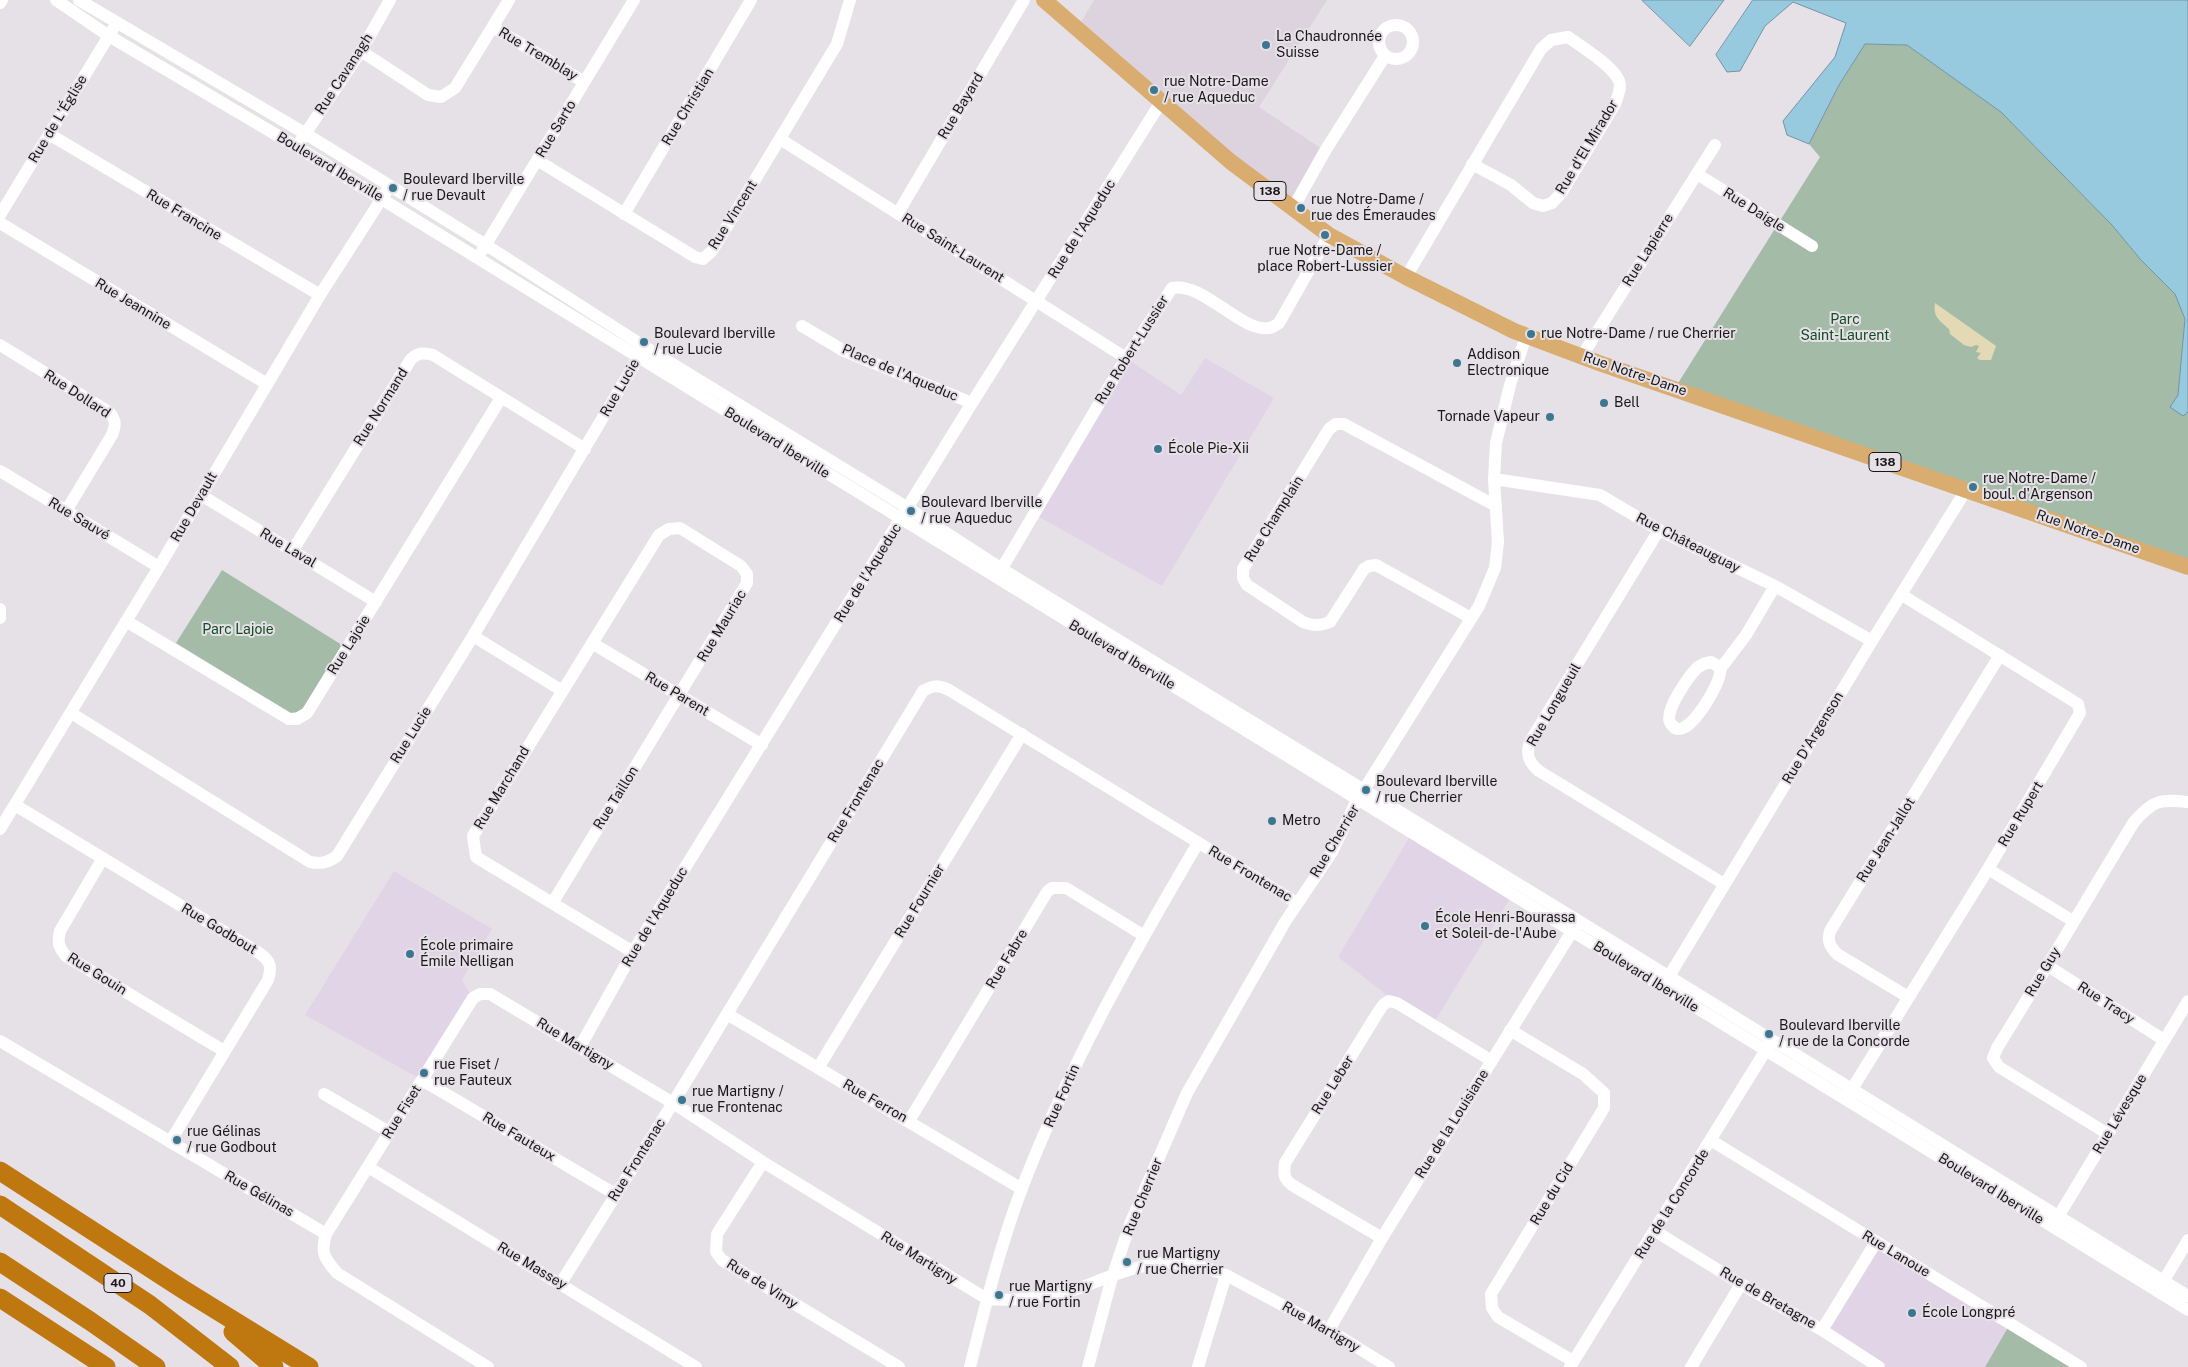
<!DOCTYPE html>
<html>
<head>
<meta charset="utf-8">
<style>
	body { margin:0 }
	canvas { display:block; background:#e6e1e7 }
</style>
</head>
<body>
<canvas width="2188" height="1367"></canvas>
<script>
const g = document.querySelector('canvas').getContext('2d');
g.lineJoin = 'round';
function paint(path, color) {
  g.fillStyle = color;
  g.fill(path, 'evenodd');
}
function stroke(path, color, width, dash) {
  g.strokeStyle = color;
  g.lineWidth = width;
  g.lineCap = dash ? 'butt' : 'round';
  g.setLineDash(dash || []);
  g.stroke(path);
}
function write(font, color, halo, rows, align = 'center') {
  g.font = font + ' "Public Sans",sans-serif';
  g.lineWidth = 4;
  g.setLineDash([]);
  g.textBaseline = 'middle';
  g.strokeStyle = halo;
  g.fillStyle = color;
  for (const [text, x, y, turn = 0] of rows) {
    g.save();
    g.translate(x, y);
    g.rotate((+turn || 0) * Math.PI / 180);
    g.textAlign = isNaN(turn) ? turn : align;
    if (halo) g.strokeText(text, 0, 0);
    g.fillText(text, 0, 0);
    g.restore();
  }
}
paint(new Path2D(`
	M1094 0H1327L1259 107 1325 151 1293 208 1077 29Z`), '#dcd3de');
paint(new Path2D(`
	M1126 358 1181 395 1205 358 1274 398 1162 586 1034 514Z
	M1412 833 1512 895 1433 1024 1397 1003 1338 957Z
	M394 871 492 929 462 980 473 998 422 1080 305 1015Z
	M1876 1242 2010 1324 1985 1367H1879L1822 1330Z`), '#e2d4e7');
paint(new Path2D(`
	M1865 44 1907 45 2001 112 2112 225 2141 260 2175 294 2185 319 2178 395 2183 416 2188 412V567L1675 388 1820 157 1809 144 1839 85Z
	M222 570 342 645 303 709 297 712 290 713 176 643Z
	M2010 1324 2081 1367H1985Z`), '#a4bba7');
paint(new Path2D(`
	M1935 303 1996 346 1991 360H1980L1977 358 1981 353 1976 352 1979 346 1976 345 1971 347 1964 345 1950 334 1949 329C1939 320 1933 317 1935 303Z`), '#e3dab5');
const water = new Path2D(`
	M1642 0H1724L1690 46Z
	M1753 0H2188V412L2183 416 2170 407 2178 395 2185 319 2175 294 2141 260 2112 225 2001 112 1907 45 1865 44 1839 85 1809 144 1787 135 1783 121 1835 57 1846 23 1793 2 1765 26 1740 71 1727 72 1716 55Z`);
paint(water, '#98cadf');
stroke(water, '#7294a3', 1);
stroke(new Path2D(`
	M56 0 109 36 297 147 2188 1310
	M79 0 306 134 486 245 645 347 908 508 1002 569 1579 921 2188 1296
	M0 3 2 0
	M1379 42a17 17 0 1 1 34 0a17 17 0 1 1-34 0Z
	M493 27 584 82
	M361 51 428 95 441 97 455 88 509 0
	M49 134 320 295
	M780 139 1126 358
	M301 140 361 51 390 0
	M537 160 695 257 703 259 712 251 837 44 850 0
	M1697 174 1812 246
	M1293 208 1325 151 1385 56
	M898 213 1024 0
	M624 214 751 0
	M0 215 113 29
	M0 223 267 384
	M482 251 634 0
	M1406 277 1541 49 1551 40 1568 37C1582 47 1619 69 1620 85 1620 92 1617 98 1615 104L1562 192 1552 203 1543 206 1533 203 1511 185 1472 164
	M802 326 844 351 972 403
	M0 345 109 412C116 420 116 425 112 435L66 511
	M1582 356 1715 145
	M0 471 159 567
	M1494 479 1600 495 1659 530 1775 586 1872 641
	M201 495 376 602
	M1659 530 1531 740C1525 753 1528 762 1539 771L1724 884
	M293 550 411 359C418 353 423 352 433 355L585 449
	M998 575 1126 358 1172 288C1204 282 1240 332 1269 328 1272 328 1276 325 1279 323L1329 235
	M0 609V618
	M1471 618 1376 565 1369 566 1364 569 1330 622C1320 626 1313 626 1303 622L1247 585 1243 578V569L1329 429 1336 424H1344L1496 506
	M126 621 289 719H297L307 713 501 398
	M473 636 561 690
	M592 643 762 745
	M1721 668C1720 673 1719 679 1717 683 1712 694 1683 748 1670 722 1664 711 1689 676 1697 668 1702 664 1705 663 1711 662L1721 668 1746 635 1775 586
	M71 713 310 862C321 864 327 863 337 856L473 636 643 350
	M15 805 259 953C271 961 272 967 268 980L170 1142
	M0 829 159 567 320 295 386 192
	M103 858 60 931C57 943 59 948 66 956L224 1051
	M1988 869 2073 921
	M553 902 747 583V574L741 566 680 528 669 529 659 535 473 836 476 857 633 952
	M2048 966 2164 1040
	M1665 983 1872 641 1966 490
	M1908 997 1837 954C1830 946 1827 942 1830 931L2000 655
	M727 1014 1022 1189
	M1510 1030 1583 1074 1604 1093V1108L1598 1118 1491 1294 1492 1308 1498 1317 1573 1361
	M0 1041 326 1234
	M580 1047 633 952 972 403 1161 102
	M818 1068 1022 734
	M422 1080 615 1194
	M324 1094 389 1132
	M1847 1097 1988 869 2080 713 2078 704 1902 595
	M909 1121 1047 892 1052 888H1066L1143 935
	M2108 1134 1999 1067 1993 1058 1997 1048C2044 973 2088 897 2134 822 2153 800 2160 799 2188 802
	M1712 1141 2081 1367
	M763 1162 717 1234 716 1252 722 1260 899 1367
	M368 1167 696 1367
	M2055 1222 2188 1001
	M1655 1231 1741 1284 1822 1330 1879 1367
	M1382 1238 1292 1185C1283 1178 1284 1174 1285 1163L1377 1014 1383 1005 1389 1001 1397 1003 1492 1061
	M561 1283 673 1103 923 691C933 685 938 685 949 690L1297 903
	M2160 1287 2188 1240
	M1329 1330 1382 1238 1576 925
	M1822 1330 1876 1242
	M488 1367 337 1273C325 1259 320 1253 326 1234L473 998 480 994H490L673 1103 763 1162 987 1299C1013 1301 1042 1298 1067 1292 1079 1289 1092 1283 1103 1279 1150 1261 1179 1255 1226 1275L1329 1330 1389 1367
	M970 1367C985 1307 1000 1246 1022 1188 1068 1068 1132 955 1198 843
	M1088 1367 1111 1281 1130 1224 1187 1093 1285 922 1332 852 1355 804 1479 606 1495 568 1498 542 1494 479 1496 443 1510 385 1526 336
	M1198 1367 1226 1275
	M1570 1367 1769 1045
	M1691 1367 1741 1284`), '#fff', 12);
stroke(new Path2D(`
	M1044 0 1231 162 1329 235 1406 277 1514 331 1599 363 2188 567`), '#d9ad70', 16);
stroke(new Path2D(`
	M0 1171 184 1290 309 1367
	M0 1205 150 1305 230 1367
	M0 1262 90 1321 156 1367
	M0 1298 106 1367
	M233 1332 274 1367`), '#bf7710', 19);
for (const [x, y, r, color] of [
	[1266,45,5,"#3c768f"],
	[1154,90,5,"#3c768f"],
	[393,188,5,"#3c768f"],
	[1301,208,5,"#3c768f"],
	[1325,235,5,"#3c768f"],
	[1531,334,5,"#3c768f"],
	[644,342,5,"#3c768f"],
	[1457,363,5,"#3c768f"],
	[1604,403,5,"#3c768f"],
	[1550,417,5,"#3c768f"],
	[1158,449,5,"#3c768f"],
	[1973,487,5,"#3c768f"],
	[911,511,5,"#3c768f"],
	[1366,790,5,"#3c768f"],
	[1272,821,5,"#3c768f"],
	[1425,926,5,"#3c768f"],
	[410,954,5,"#3c768f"],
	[1769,1034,5,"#3c768f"],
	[424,1073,5,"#3c768f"],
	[682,1100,5,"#3c768f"],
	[177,1140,5,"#3c768f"],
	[1127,1262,5,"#3c768f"],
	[999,1295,5,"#3c768f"],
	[1912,1313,5,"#3c768f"]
]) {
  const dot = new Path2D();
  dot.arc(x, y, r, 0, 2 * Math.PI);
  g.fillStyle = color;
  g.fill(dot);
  stroke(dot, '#e6e1e7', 2);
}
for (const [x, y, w] of [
	[1270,191,32],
	[1885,462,32],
	[118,1283,28]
]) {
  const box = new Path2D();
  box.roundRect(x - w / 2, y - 9.5, w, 19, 4);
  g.fillStyle = '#e6e1e7';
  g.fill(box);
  stroke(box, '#181618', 1);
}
write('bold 12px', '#181618', null, [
	["138",1270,191],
	["138",1885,462],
	["40",118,1283]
]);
write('14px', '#181618', '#e6e1e7', [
	["La Chaudronnée",1276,37],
	["Suisse",1276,53],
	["rue Notre-Dame",1164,82],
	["/ rue Aqueduc",1164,98],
	["Boulevard Iberville",403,180],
	["/ rue Devault",403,196],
	["rue Notre-Dame /",1311,200],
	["rue des Émeraudes",1311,216],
	["rue Notre-Dame /",1325,251,"center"],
	["place Robert-Lussier",1325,267,"center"],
	["Boulevard Iberville",654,334],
	["/ rue Lucie",654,350],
	["rue Notre-Dame / rue Cherrier",1541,334],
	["Addison",1467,355],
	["Electronique",1467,371],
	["Bell",1614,403],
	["Tornade Vapeur",1540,417,"right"],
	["École Pie-Xii",1168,449],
	["rue Notre-Dame /",1983,479],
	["boul. d'Argenson",1983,495],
	["Boulevard Iberville",921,503],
	["/ rue Aqueduc",921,519],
	["Boulevard Iberville",1376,782],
	["/ rue Cherrier",1376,798],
	["Metro",1282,821],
	["École Henri-Bourassa",1435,918],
	["et Soleil-de-l'Aube",1435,934],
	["École primaire",420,946],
	["Émile Nelligan",420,962],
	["Boulevard Iberville",1779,1026],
	["/ rue de la Concorde",1779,1042],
	["rue Fiset /",434,1065],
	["rue Fauteux",434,1081],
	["rue Martigny /",692,1092],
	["rue Frontenac",692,1108],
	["rue Gélinas",187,1132],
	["/ rue Godbout",187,1148],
	["rue Martigny",1137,1254],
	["/ rue Cherrier",1137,1270],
	["rue Martigny",1009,1287],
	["/ rue Fortin",1009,1303],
	["École Longpré",1922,1313]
], 'left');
write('14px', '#181618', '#e6e1e7', [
	["Rue Tremblay",538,54,31],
	["Rue Cavanagh",344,74,-57],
	["Rue Bayard",961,106,-59],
	["Rue Christian",688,107,-59],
	["Rue de L'Église",58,119,-59],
	["Rue Sarto",556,129,-59],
	["Rue d'El Mirador",1587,147,-59],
	["Boulevard Iberville",330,167,31],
	["Rue Daigle",1754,210,32],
	["Rue Francine",184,215,31],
	["Rue Vincent",733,215,-58],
	["Rue de l'Aqueduc",1082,229,-58],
	["Rue Saint-Laurent",953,248,32],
	["Rue Lapierre",1648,250,-58],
	["Rue Jeannine",133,304,31],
	["Rue Robert-Lussier",1132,350,-58],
	["Place de l'Aqueduc",900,373,23],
	["Rue Notre-Dame",1635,374,19],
	["Rue Lucie",620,388,-60],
	["Rue Dollard",77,394,33],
	["Rue Normand",381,407,-58],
	["Boulevard Iberville",777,443,32],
	["Rue Devault",194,507,-60],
	["Rue Sauvé",79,519,31],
	["Rue Champlain",1274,519,-58],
	["Rue Notre-Dame",2088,532,19],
	["Rue Châteauguay",1688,543,27],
	["Rue Laval",288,548,31],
	["Rue de l'Aqueduc",868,573,-58],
	["Rue Mauriac",722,626,-59],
	["Rue Lajoie",349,645,-58],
	["Boulevard Iberville",1122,655,31],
	["Rue Parent",677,694,31],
	["Rue Longueuil",1554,705,-60],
	["Rue Lucie",411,735,-58],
	["Rue D'Argenson",1813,738,-59],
	["Rue Marchand",502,788,-59],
	["Rue Taillon",616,798,-58],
	["Rue Frontenac",856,801,-59],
	["Rue Rupert",2021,814,-59],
	["Rue Jean-Jallot",1886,840,-58],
	["Rue Cherrier",1335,841,-59],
	["Rue Frontenac",1250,874,31],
	["Rue Fournier",920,901,-59],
	["Rue de l'Aqueduc",655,917,-59],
	["Rue Godbout",219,929,31],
	["Rue Fabre",1007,959,-59],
	["Rue Guy",2043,972,-59],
	["Rue Gouin",97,974,32],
	["Boulevard Iberville",1646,977,32],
	["Rue Tracy",2106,1003,33],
	["Rue Martigny",575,1044,31],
	["Rue Leber",1333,1085,-58],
	["Rue Fortin",1062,1096,-66],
	["Rue Ferron",875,1101,30],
	["Rue Fiset",402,1112,-58],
	["Rue Lévesque",2120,1114,-59],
	["Rue de la Louisiane",1452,1124,-58],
	["Rue Fauteux",519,1137,31],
	["Rue Frontenac",637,1160,-58],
	["Boulevard Iberville",1991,1189,32],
	["Rue Gélinas",259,1194,30],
	["Rue du Cid",1552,1194,-59],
	["Rue Cherrier",1143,1197,-68],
	["Rue de la Concorde",1672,1204,-58],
	["Rue Lanoue",1896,1254,31],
	["Rue Martigny",919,1258,32],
	["Rue Massey",532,1266,31],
	["Rue de Vimy",762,1284,32],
	["Rue de Bretagne",1768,1298,30],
	["Rue Martigny",1321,1327,30]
]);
write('14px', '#0f4a21', '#e6e1e7', [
	["Parc",1845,320],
	["Saint-Laurent",1845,336],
	["Parc Lajoie",238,630]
]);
</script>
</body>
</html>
